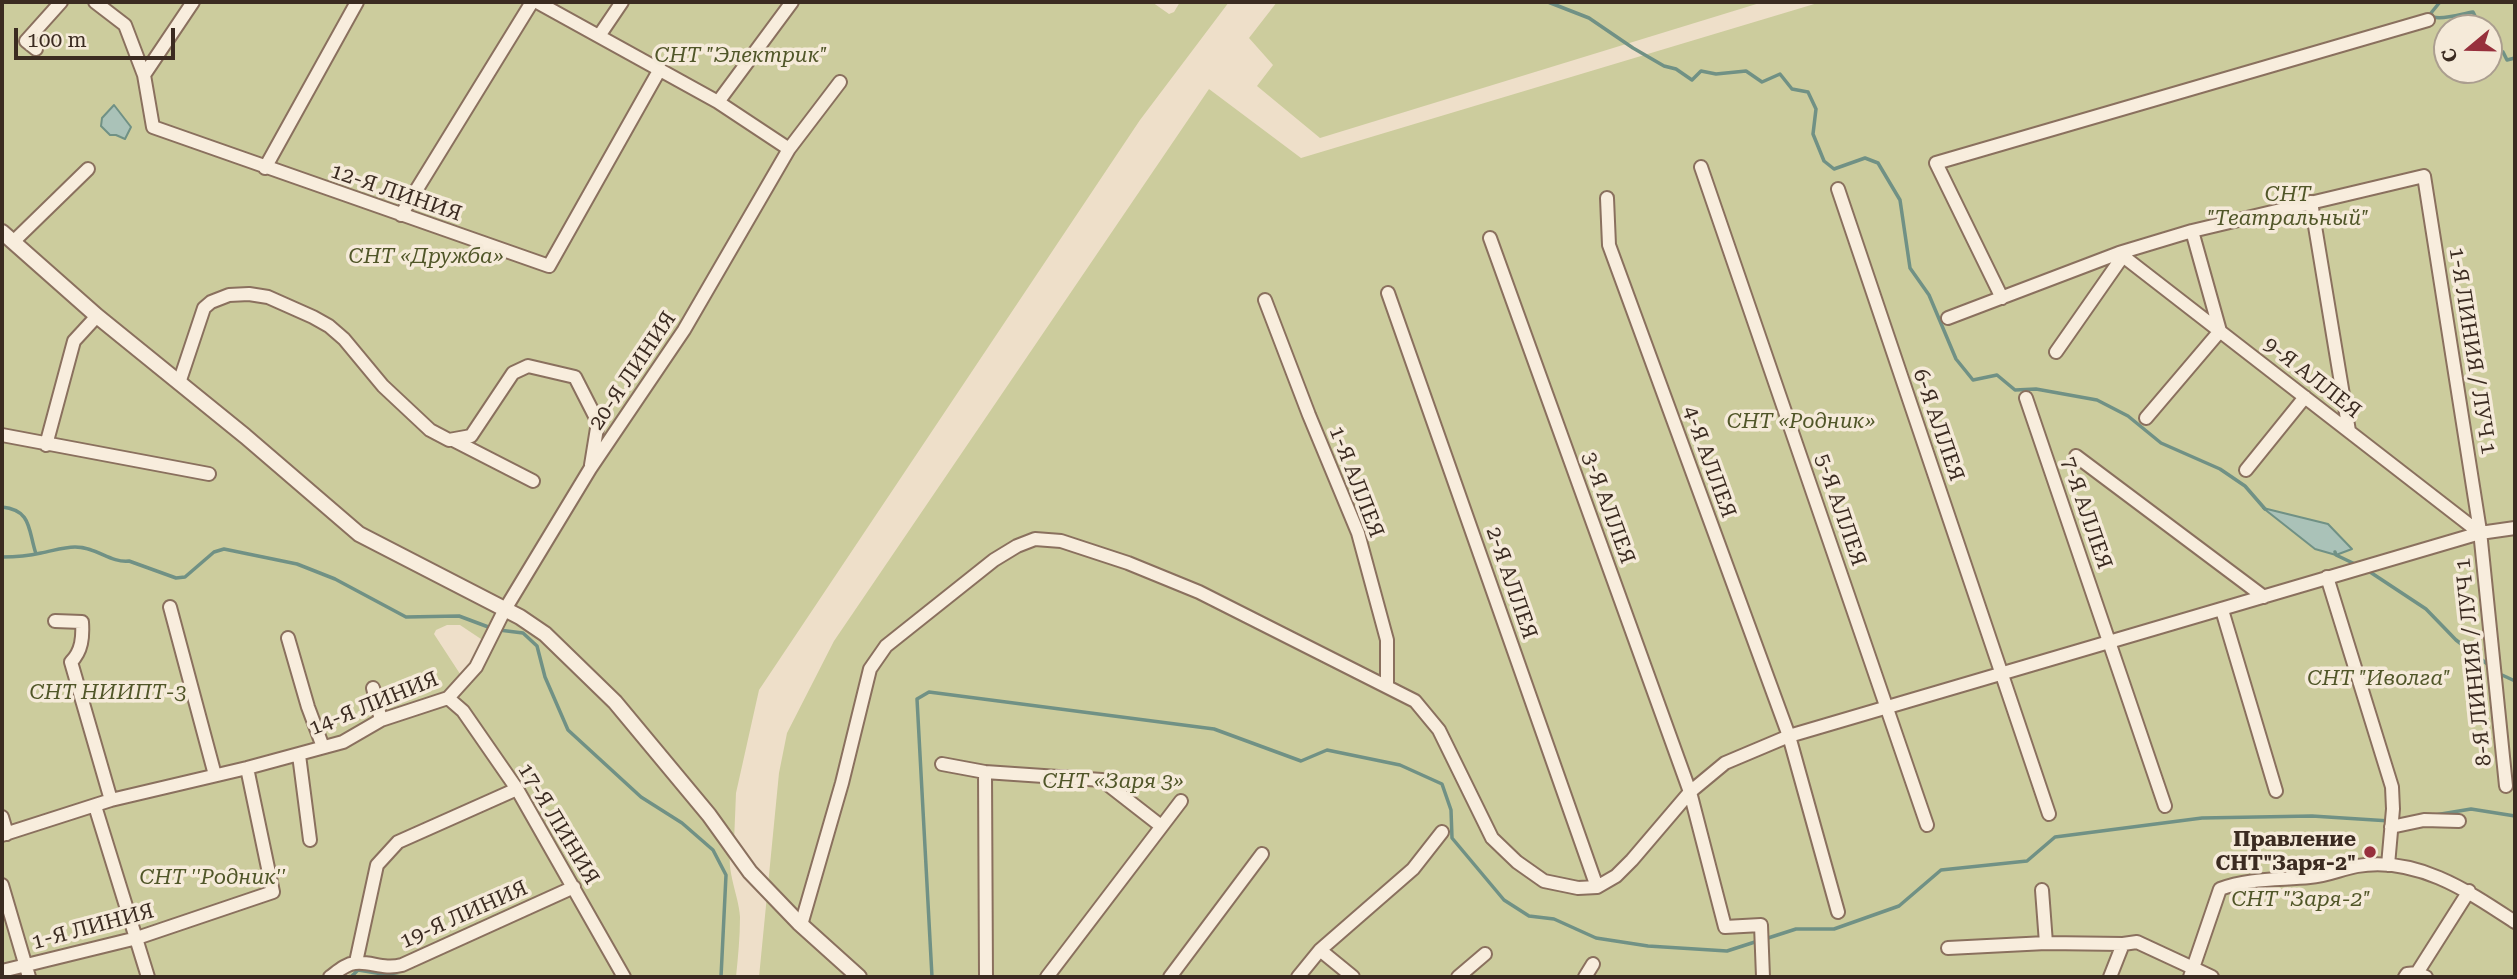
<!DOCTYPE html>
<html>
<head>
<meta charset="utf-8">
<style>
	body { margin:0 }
	#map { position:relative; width:2517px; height:979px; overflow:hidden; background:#eedfc9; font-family:"Roboto Serif",serif }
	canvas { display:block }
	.frame { position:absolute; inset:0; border:4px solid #3b2b21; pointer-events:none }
	.north { position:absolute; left:2433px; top:14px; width:70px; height:70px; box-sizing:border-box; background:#f5ead9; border:2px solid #ab9e8f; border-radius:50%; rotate:251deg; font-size:19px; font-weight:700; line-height:28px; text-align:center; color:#3b2b21 }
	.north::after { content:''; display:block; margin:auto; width:24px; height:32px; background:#97303c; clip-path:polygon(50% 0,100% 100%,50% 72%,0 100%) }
	.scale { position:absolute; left:14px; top:28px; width:161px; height:32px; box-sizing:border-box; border:4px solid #3b2b21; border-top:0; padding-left:9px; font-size:21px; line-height:24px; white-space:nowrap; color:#3b2b21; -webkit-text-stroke:5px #f5ead9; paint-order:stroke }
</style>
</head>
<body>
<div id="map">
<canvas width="2517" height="979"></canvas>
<div class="frame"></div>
<div class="north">С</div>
<div class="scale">100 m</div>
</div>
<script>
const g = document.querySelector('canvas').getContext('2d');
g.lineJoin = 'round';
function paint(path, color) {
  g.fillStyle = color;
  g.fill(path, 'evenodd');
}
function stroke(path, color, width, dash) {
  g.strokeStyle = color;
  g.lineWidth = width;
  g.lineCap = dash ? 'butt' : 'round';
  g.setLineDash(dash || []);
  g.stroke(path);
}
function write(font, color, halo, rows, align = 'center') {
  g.font = font + ' "Roboto Serif",serif';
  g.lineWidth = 7;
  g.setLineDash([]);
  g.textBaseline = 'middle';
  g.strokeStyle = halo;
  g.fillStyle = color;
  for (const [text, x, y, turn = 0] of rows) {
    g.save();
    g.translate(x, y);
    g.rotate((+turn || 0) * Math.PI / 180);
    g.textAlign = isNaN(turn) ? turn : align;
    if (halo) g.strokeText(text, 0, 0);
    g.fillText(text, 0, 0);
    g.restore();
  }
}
paint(new Path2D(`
	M2 2H1152L1169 14 1174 12 1180 2H1229L1140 120 759 690 736 793 734 842C722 863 739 894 740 917 740 937 738 957 736 977H352L345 972 340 977H2ZM447 625H460L481 639 486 637 464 680 434 634 436 630Z
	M1277 2H1763L1320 138 1257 86 1273 65 1249 38Z
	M1821 2H2515V977H759L779 773 787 733 834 641 1209 89 1301 158ZM2447 28H2489V70H2447Z`), '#cccc9d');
const water = new Path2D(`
	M114 105 131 127 125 139 116 135H110L101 126 102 118Z
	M2263 508 2328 524 2352 549 2336 555 2315 549Z`);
paint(water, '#aac2b8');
stroke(water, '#709185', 2);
stroke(new Path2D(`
	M1548 2 1589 18 1633 48 1664 66 1676 69 1692 80 1701 71 1716 74 1746 71 1762 82 1780 74 1792 89 1808 92 1816 109 1813 134 1824 161 1834 169 1865 158 1878 163 1900 200 1910 268 1929 295 1956 359 1973 380 1997 375 2015 390 2036 389 2097 400 2128 416 2161 443 2220 469 2245 486 2265 509
	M2440 2 2431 13 2433 17C2444 20 2461 14 2473 12L2481 28
	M2489 42 2495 50 2503 52 2507 60 2515 58
	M2 507C32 510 28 530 36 554
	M2335 552 2336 555 2357 565
	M2 557C15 557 28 556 41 553 52 551 64 547 75 547 97 547 110 563 129 561L176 578 185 577 214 552 224 549 297 564 335 579 406 617 459 616 491 628
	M2367 570 2426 609 2456 640 2490 666
	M499 630 523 633 537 646 545 677 568 730 641 797 682 823 713 850 726 875 721 977
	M2502 675 2515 681
	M2435 815 2471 809 2515 816
	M1765 939 1796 929H1834L1899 906 1941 870 2027 861 2055 837 2202 818 2312 816 2390 821
	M351 977 358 970 401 977
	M932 977 917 699 929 692 1214 729 1301 761 1327 750 1400 765 1442 784 1451 810 1452 838 1504 900 1529 916 1554 919 1596 938 1648 946 1727 951 1758 941`), '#709185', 3.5);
const minor = new Path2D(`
	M95 2 125 25 144 75 153 127 549 266 660 69
	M537 2 718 102 789 149
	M599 36 622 2
	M36 49 26 41 61 2
	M144 75 193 2
	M718 102 792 2
	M1701 167 1927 825
	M265 168 357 2
	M1838 189 2049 814
	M1607 198 1609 245 1789 736 1838 912
	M2311 202 2349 431
	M401 215 532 2
	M1490 238 1690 792 1725 927 1761 925 1763 977
	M13 242 88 169
	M2119 253 2480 533
	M1388 293 1597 887
	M2002 298 1936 163 2428 20
	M1265 300 1309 415 1358 533 1387 640V685
	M1948 318 2119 253 2192 231 2424 176 2480 531 2506 786
	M2056 352 2123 256
	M179 383 204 308 211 302 229 295 249 294 268 297 313 317 329 326 344 339 383 386 430 430 449 440 471 436 513 373 528 366 575 377 598 422 591 465
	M2026 398 2165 806
	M2146 418 2220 331 2192 231
	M2 435 209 474
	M453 440 533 481
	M46 445 74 341 97 316
	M2076 456 2264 597
	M2246 470 2305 397
	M2327 577 2392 787 2393 809 2388 865
	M170 607 215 775
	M2222 610 2276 791
	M55 621 82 622C83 637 82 651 71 662L111 800
	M288 638 308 707 323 747
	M373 688 381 720
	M448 698 463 711 517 789 624 977
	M299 755 310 840
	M942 764 985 772 1102 780 1161 826
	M985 772 986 977
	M95 806 148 977
	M2 817 7 834
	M2391 827 2424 820 2459 821
	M2 835 111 800 247 768 343 742 381 720 448 698 476 667 504 611 590 469 684 330 789 149 840 82
	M2 885 29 977
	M2042 890 2046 943
	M801 925 842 783 870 669 886 646 994 560 1017 546 1035 539 1061 541 1128 563 1199 592 1415 701 1439 730 1492 838 1517 862 1544 881 1578 888 1597 887 1616 876 1632 860 1690 792 1725 763 1789 736 2480 533 2515 528
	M1948 948 2046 943 2123 944
	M1320 950 1353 977
	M356 962 377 865 398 842 517 789
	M2 971 137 938 273 892 247 768
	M2417 973 2469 891
	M330 977C337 972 345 964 355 963 371 961 383 970 402 965L574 887
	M1047 977 1181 801
	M1170 977 1262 854
	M1298 977 1320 950 1413 869 1442 832
	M1458 977 1485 954
	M1585 977 1593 964
	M2110 977 2123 944 2137 942 2193 968 2220 889C2248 878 2280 880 2310 877 2327 876 2341 869 2357 866 2417 856 2468 891 2515 922
	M2190 977 2193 968 2212 977
	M2405 977 2407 974 2417 973 2426 977`);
const tertiary = new Path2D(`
	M2 232 97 316 245 436 359 534 520 617 545 634 615 702 709 815 750 872 799 923 859 977`);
stroke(minor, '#8a705e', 16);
stroke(tertiary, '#8a705e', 18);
stroke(minor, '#f8eddd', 12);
stroke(tertiary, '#f8eddd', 14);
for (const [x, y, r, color] of [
	[2370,852,7,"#97303c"]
]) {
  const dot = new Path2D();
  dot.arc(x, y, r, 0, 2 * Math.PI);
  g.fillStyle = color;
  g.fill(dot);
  stroke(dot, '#f5ead9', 2.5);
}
write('italic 21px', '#505628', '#f5ead9', [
	["СНТ \"Электрик\"",741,56],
	["СНТ",2288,195],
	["\"Театральный\"",2288,219],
	["СНТ «Дружба»",426,257],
	["СНТ «Родник»",1801,422],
	["СНТ \"Иволга\"",2379,679],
	["СНТ НИИПТ-3",108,693],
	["СНТ «Заря 3»",1113,782],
	["СНТ ''Родник''",213,878],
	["СНТ \"Заря-2\"",2301,900]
]);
write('21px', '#3b2b21', '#f5ead9', [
	["12-Я ЛИНИЯ",396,193,19],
	["1-Я ЛИНИЯ / ЛУЧ 1",2472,351,81],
	["20-Я ЛИНИЯ",633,371,-56],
	["9-Я АЛЛЕЯ",2312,378,38],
	["6-Я АЛЛЕЯ",1938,425,71],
	["4-Я АЛЛЕЯ",1709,462,70],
	["1-Я АЛЛЕЯ",1356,482,69],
	["3-Я АЛЛЕЯ",1608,508,70],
	["5-Я АЛЛЕЯ",1840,510,71],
	["7-Я АЛЛЕЯ",2086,513,71],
	["2-Я АЛЛЕЯ",1511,583,71],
	["8-Я ЛИНИЯ / ЛУЧ 1",2474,662,-96],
	["14-Я ЛИНИЯ",374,704,-22],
	["17-Я ЛИНИЯ",558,824,59],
	["19-Я ЛИНИЯ",464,915,-24],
	["1-Я ЛИНИЯ",93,927,-15]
]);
write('bold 21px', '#3b2b21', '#f5ead9', [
	["Правление",2356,840],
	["СНТ\"Заря-2\"",2356,864]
], 'right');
</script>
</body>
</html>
